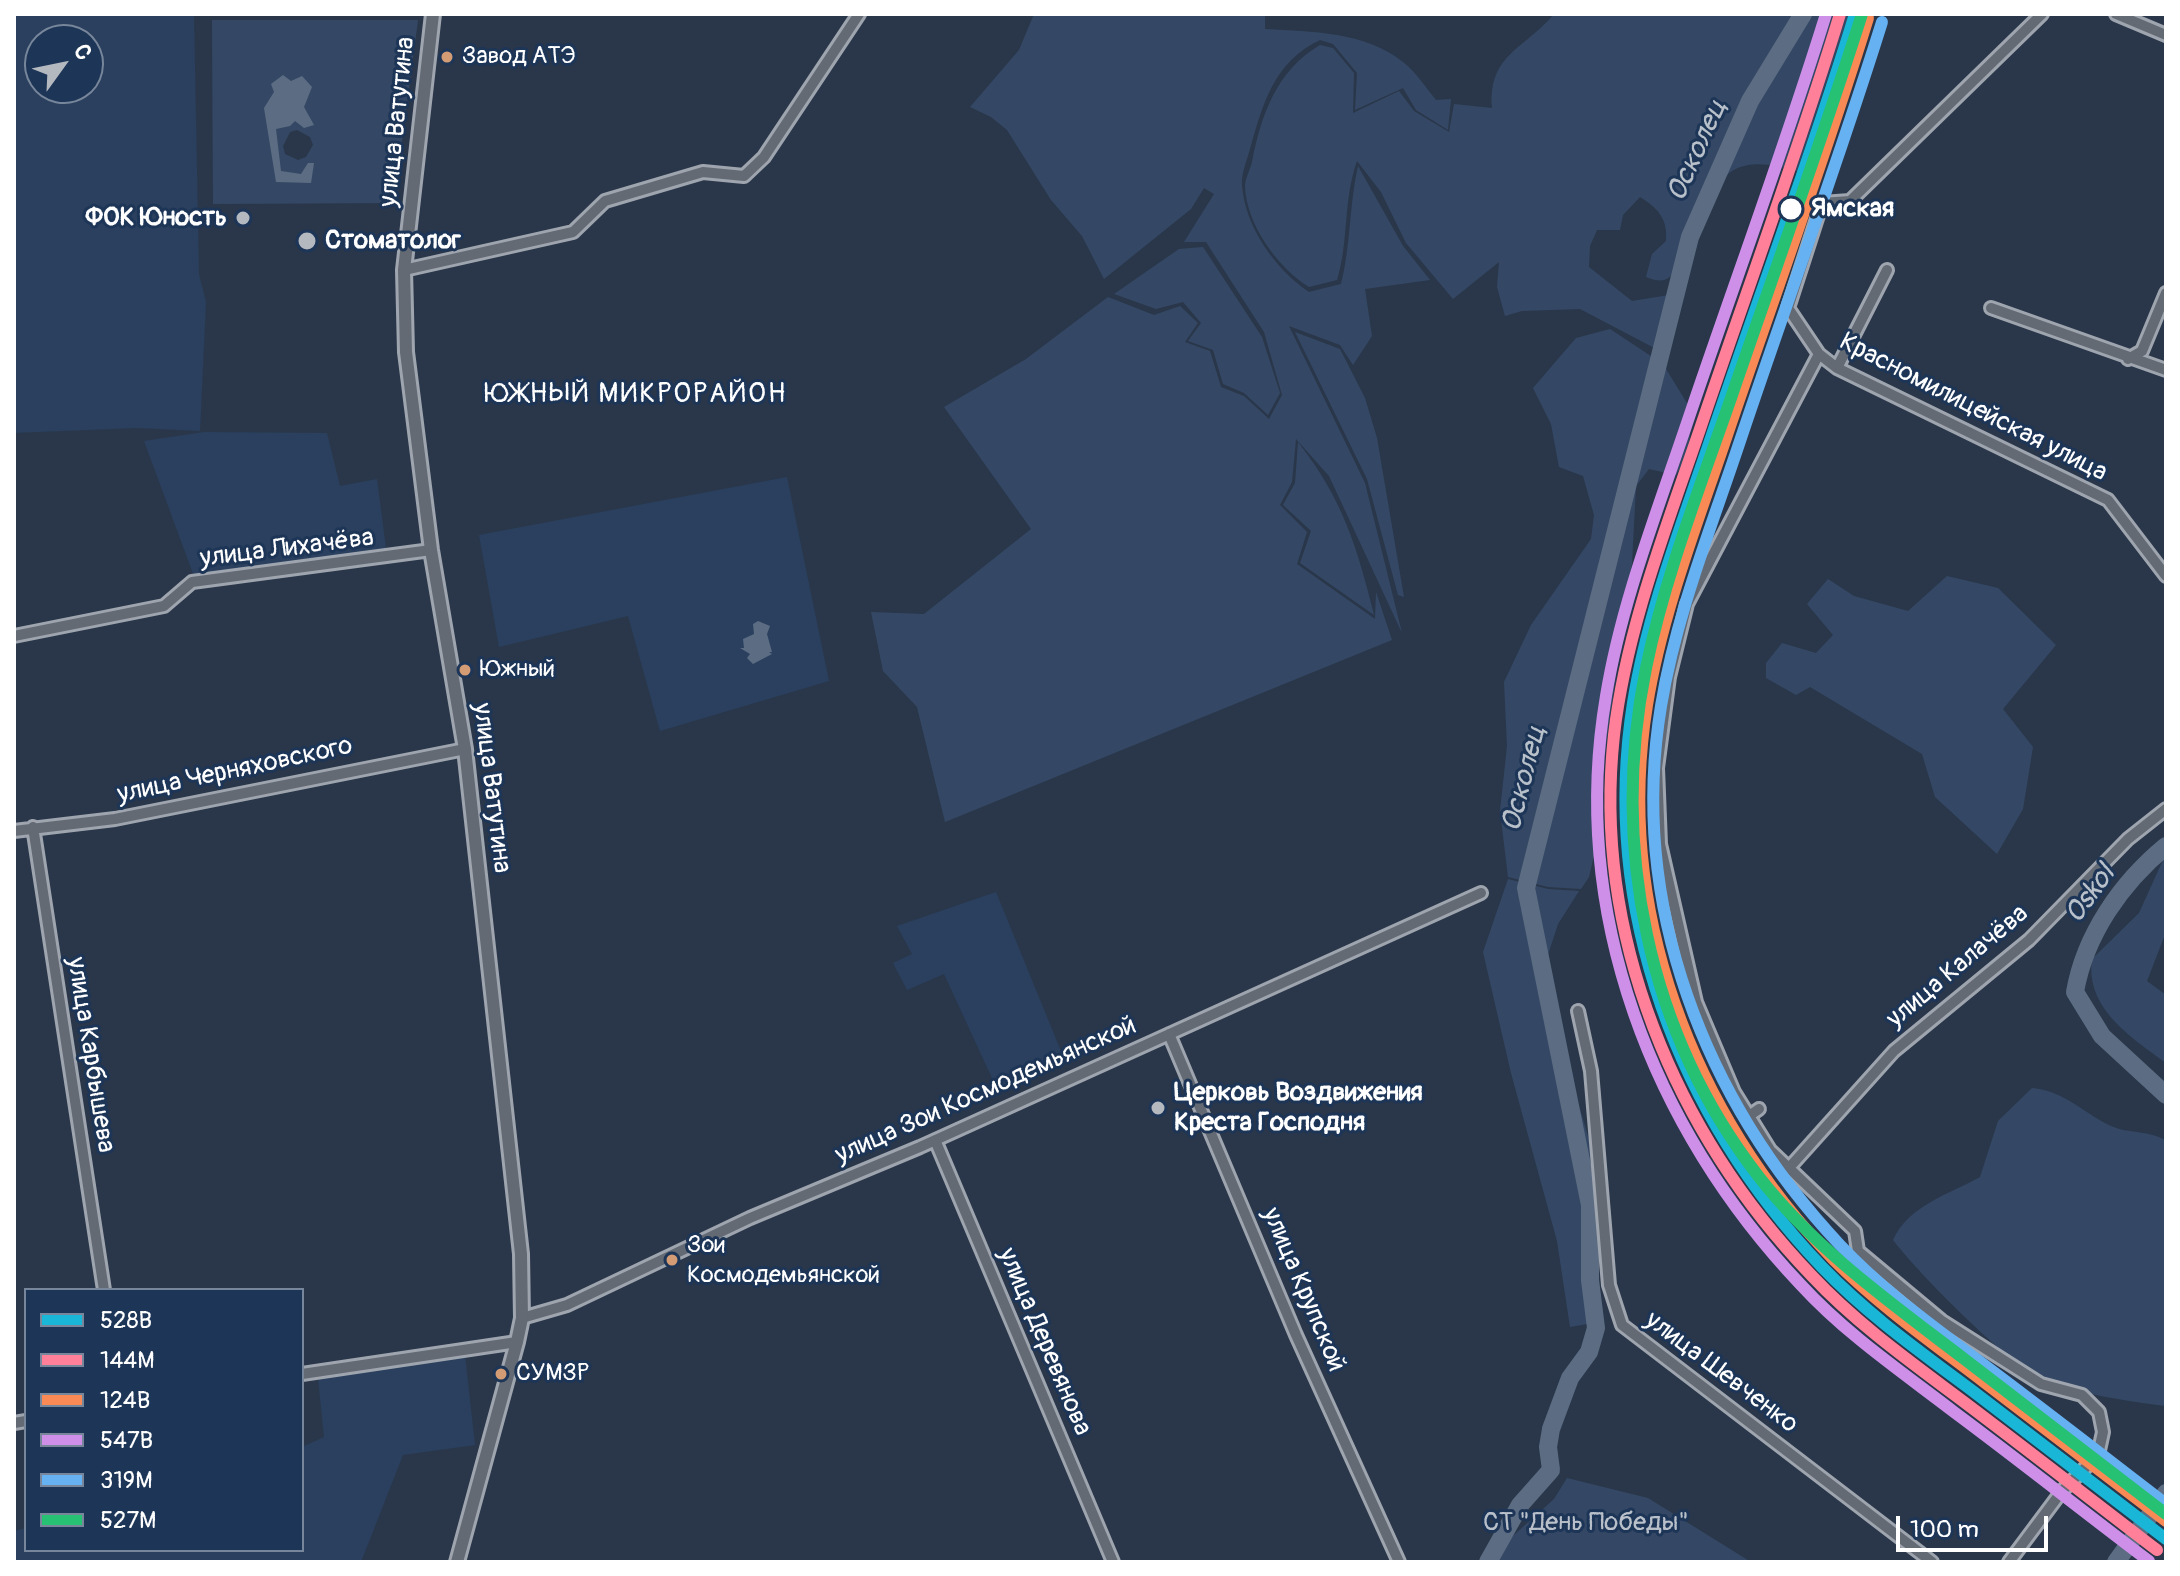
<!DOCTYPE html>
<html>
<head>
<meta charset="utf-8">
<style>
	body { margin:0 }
	#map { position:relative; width:2180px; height:1576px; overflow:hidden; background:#2a374a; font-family:Pangolin,sans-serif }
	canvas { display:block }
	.frame { position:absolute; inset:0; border:16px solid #fff; pointer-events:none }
	.legend { position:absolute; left:24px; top:1288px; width:280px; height:264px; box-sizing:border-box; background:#1d3557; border:2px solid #77869a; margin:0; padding:10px 14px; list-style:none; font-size:24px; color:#fff }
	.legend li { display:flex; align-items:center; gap:16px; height:40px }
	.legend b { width:40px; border:2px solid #77869a }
	.north { position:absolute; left:24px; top:24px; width:80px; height:80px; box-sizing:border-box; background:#1d3557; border:2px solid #77869a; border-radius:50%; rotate:57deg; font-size:22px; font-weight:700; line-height:32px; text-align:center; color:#fff }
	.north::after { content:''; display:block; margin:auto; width:28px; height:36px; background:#b4b9c0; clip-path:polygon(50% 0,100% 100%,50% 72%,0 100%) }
	.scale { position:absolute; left:1896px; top:1516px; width:152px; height:36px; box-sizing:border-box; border:4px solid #fff; border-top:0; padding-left:10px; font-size:24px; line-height:28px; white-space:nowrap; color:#fff; -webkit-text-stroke:6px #1d3557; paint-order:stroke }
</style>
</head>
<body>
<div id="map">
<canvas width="2180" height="1576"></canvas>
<div class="frame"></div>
<ul class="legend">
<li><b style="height:10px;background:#1ab6d8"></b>528В</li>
<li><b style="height:10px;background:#ff8098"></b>144М</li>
<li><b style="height:10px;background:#f98a56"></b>124В</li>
<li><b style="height:10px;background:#ce8fe9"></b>547В</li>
<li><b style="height:10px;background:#66b1f2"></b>319М</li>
<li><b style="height:10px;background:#26c172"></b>527М</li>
</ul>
<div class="north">С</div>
<div class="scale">100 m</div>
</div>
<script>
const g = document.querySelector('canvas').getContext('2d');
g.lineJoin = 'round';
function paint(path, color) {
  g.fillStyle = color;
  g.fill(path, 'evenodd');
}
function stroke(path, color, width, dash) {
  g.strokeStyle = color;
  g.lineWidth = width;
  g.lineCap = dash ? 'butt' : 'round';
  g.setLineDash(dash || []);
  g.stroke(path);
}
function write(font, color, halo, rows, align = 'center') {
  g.font = font + ' Pangolin,sans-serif';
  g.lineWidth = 6;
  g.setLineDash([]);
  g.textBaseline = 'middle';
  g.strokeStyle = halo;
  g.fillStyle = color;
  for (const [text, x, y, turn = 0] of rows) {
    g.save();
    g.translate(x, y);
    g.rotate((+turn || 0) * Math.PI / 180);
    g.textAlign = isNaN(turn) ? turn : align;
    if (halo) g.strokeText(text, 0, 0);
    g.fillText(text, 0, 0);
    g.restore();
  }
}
paint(new Path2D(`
	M14 14H194L199 274 206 302 200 431 136 428 14 433ZM40 40H88V88H40Z
	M204 432 327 433 340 486 377 479 387 556 195 579 144 441Z
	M787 477 829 681 660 731 628 616 499 647 479 535Z
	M996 892 1063 1056 997 1089 944 974 907 990 893 963 912 954 897 926Z
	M465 1355 475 1445 403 1455 361 1562H14V1531L26 1528V1550H302V1447L324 1437 318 1378Z`), '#2a405e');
paint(new Path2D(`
	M1034 14H1265V29C1312 32 1364 31 1403 62 1416 72 1426 88 1436 100L1451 99 1448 130 1416 110 1403 88 1355 110 1357 73 1333 44 1320 40C1274 62 1263 103 1250 149 1247 160 1241 174 1242 185 1245 227 1275 269 1309 292L1341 284C1351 245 1349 205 1358 166L1403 246 1430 280 1365 289 1372 336 1353 365 1340 345 1289 326 1365 483 1402 633 1329 476 1296 439 1292 482 1280 505 1307 532 1297 564 1375 619 1376 592 1392 640 945 822 917 707 883 671 871 612 924 614 1031 529 944 407 1026 359 1108 297 1154 315 1180 306 1198 323 1185 342 1210 351 1221 387 1244 396 1269 419 1282 395 1264 332 1206 242H1184L1214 194 1204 188 1191 209 1104 279 1082 236 1051 200 1007 130 991 117 970 107 1019 50Z
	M1554 14H1849L1797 171C1774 164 1736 156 1721 183 1711 202 1712 218 1696 233L1693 257C1670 263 1677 290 1646 277L1652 254 1666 241C1668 219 1658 208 1640 197L1623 215 1620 230H1597L1590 246 1589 267 1632 301 1669 295 1672 322 1664 353 1580 309 1522 311 1505 316 1497 287 1499 262 1453 299 1406 243 1381 192 1357 161C1343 200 1349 241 1337 280L1309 287C1278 268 1246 224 1245 186 1245 179 1250 170 1252 162 1261 115 1277 70 1320 45L1333 48 1354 73 1353 113 1399 91 1414 111 1449 132 1454 104 1492 108C1488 54 1525 49 1554 14Z
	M212 20H418L394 203 213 204ZM297 130 310 137 313 145 306 157 298 160 285 154 283 146 290 132Z
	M1203 247 1262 337 1280 393 1268 415 1244 393 1223 384 1213 350 1188 341 1201 323 1183 302 1156 309 1114 294 1179 249Z
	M1610 329 1663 364 1693 413 1687 457 1676 475 1649 469 1636 486 1632 563 1600 787V830L1589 877 1581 889 1548 887 1508 877 1500 811 1507 746 1504 682 1531 625 1591 539 1594 515 1583 476 1559 467 1551 424 1533 388 1576 338Z
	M1295 332 1340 349 1365 398 1377 438 1404 597 1398 595 1367 479Z
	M1298 442C1342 498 1357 546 1374 615L1300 563 1311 531 1283 505 1295 483Z
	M1947 576 1998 588 2056 645 2003 709 2033 747 2023 809 1997 854 1935 797 1922 754 1810 687 1796 695 1766 678V663L1782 643 1816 653 1833 635 1807 604 1828 579 1854 596 1908 611Z
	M2163 860H2166V932L2147 981 2166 995V1063C2131 1037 2085 1008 2092 959L2139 913Z
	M1508 879 1548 889 1579 891 1558 924 1545 964 1546 983 1568 1069 1591 1146 1590 1207 1597 1253 1598 1322 1570 1327 1557 1241 1511 1073 1483 952Z
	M2032 1088C2065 1091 2083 1113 2111 1126 2128 1134 2151 1130 2166 1141V1406C2132 1402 2071 1393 2040 1378 2004 1360 1918 1273 1893 1240 1909 1205 1948 1195 1980 1177L1998 1121Z
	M1567 1478 1648 1498 1751 1562H1492L1495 1552 1554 1499Z`), '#344865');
paint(new Path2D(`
	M283 75 291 81 302 76 312 87 304 107 314 125 304 128 295 121 290 126 276 129 281 171 301 174 308 163H314L311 183 276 182 264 108 274 92 271 84Z
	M758 621 770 626 767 634 772 652H769L772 654 753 664 747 658 750 654 740 648H744L743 639 754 634 753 624Z`), '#5c6d83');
stroke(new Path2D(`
	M2166 846C2121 883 2085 935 2075 992L2102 1036 2166 1095
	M1488 1562 1520 1505 1551 1470 1548 1447 1551 1429 1570 1378 1589 1352 1596 1328 1590 1280V1205L1526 888 1690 237 1750 101 1803 14
	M2116 1562 2166 1493`), '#5c6d83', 18);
const minor = new Path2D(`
	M2042 14 1850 201 1822 203 1788 308 1819 354 1837 368 2108 500 2166 576
	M2116 14 2166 35
	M404 270 573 232 605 201 703 172 744 176 764 157 859 14
	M1991 308 2166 370
	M1819 354 1687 604 1669 677 1657 768 1660 844 1696 1002 1734 1092 1770 1150 1855 1231 1858 1251 1942 1321 2041 1384 2082 1395 2099 1412 2103 1432 2098 1455 2062 1491 2009 1562
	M2128 359 2142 351 2166 293
	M1837 368 1887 270
	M14 636 164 606 192 582 431 550
	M33 827 104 1290
	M14 831 115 819 465 749
	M1578 1011 1591 1071 1609 1285 1622 1325 1932 1562
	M1169 1034 1296 1335 1399 1562
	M1749 1116 1759 1109
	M935 1140 1113 1562
	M1788 1169 1894 1051 2029 940 2128 839 2166 809
	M522 1318 567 1305 750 1218 920 1147 1481 893
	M302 1374 517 1342
	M14 1423 26 1421`);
const major = new Path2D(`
	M433 14 404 270 406 352 431 550 465 749 521 1254 522 1318 517 1342 457 1562`);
stroke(minor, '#9fa5ae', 16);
stroke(major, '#9fa5ae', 18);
stroke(minor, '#636a74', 10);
stroke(major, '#636a74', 12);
stroke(new Path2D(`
	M1855 14C1812 154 1761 291 1714 429 1684 519 1648 609 1633 703 1600 911 1679 1117 1822 1267 1868 1315 1922 1353 1974 1392 2038 1441 2102 1490 2166 1539`), '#1ab6d8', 12);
stroke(new Path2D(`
	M1840 14C1797 155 1746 293 1699 432 1665 531 1626 631 1614 735 1592 936 1675 1133 1812 1276 1857 1324 1912 1363 1964 1402 2029 1451 2093 1501 2157 1550`), '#ff8098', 12);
stroke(new Path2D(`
	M1868 18C1825 158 1774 296 1727 435 1697 524 1662 613 1647 705 1614 909 1692 1114 1834 1260 1880 1306 1933 1343 1984 1382 2045 1428 2105 1475 2166 1521`), '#f98a56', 12);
stroke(new Path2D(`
	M1826 14C1783 153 1732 289 1686 426 1656 515 1621 604 1606 696 1569 913 1652 1128 1801 1285 1846 1334 1902 1372 1954 1412 2020 1461 2084 1512 2149 1561`), '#ce8fe9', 12);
stroke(new Path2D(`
	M1882 22C1838 163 1787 301 1740 441 1711 528 1676 615 1661 706 1628 906 1705 1101 1840 1245 1884 1292 1937 1329 1987 1367 2047 1412 2106 1458 2166 1504`), '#66b1f2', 12);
stroke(new Path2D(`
	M1862 14C1821 143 1775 270 1731 398 1700 487 1665 576 1646 668 1610 845 1647 1033 1759 1177 1815 1249 1891 1303 1963 1358 2031 1410 2099 1462 2166 1514`), '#26c172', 12);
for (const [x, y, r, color] of [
	[447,57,7,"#d39c74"],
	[1791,209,12,"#fff"],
	[243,218,8,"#b4b9c0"],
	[307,241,10,"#b4b9c0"],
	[465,670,7,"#d39c74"],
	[1158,1108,8,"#b4b9c0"],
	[672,1260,7,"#d39c74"],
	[501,1374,7,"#d39c74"]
]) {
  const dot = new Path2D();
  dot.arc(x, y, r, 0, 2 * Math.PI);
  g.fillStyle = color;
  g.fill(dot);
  stroke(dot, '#1d3557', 3);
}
write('24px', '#fff', '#1d3557', [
	["Завод АТЭ",462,57],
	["Южный",480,670],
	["Зои",687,1246],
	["Космодемьянской",687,1276],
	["СУМЗР",516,1374]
], 'left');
write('26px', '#fff', '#1d3557', [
	["улица Ватутина",398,122,-84],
	["Красномилицейская улица",1973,408,27],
	["улица Лихачёва",287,549,-7],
	["улица Черняховского",235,771,-12],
	["улица Ватутина",491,788,83],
	["улица Калачёва",1958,967,-40],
	["улица Карбышева",90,1055,81],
	["улица Зои Космодемьянской",986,1091,-24],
	["улица Крупской",1303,1290,67],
	["улица Деревянова",1044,1342,67],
	["улица Шевченко",1721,1373,37]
]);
write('bold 26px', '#fff', '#1d3557', [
	["Ямская",1811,209]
], 'left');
write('bold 26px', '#fff', '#1d3557', [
	["ФОК Юность",227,218,"right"],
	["Стоматолог",325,241],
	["Церковь Воздвижения",1174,1093],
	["Креста Господня",1174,1123]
], 'left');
write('26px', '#b9c0ca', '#1d3557', [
	["СТ \"День Победы\"",1586,1523]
]);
write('italic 28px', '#b8c0ca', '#1d3557', [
	["Осколец",1698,151,-66],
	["Осколец",1525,779,-76],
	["Oskol",2091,895,-54]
]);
g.letterSpacing = '2px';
write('28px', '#fff', '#1d3557', [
	["ЮЖНЫЙ МИКРОРАЙОН",636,395]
]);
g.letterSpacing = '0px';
</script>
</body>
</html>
